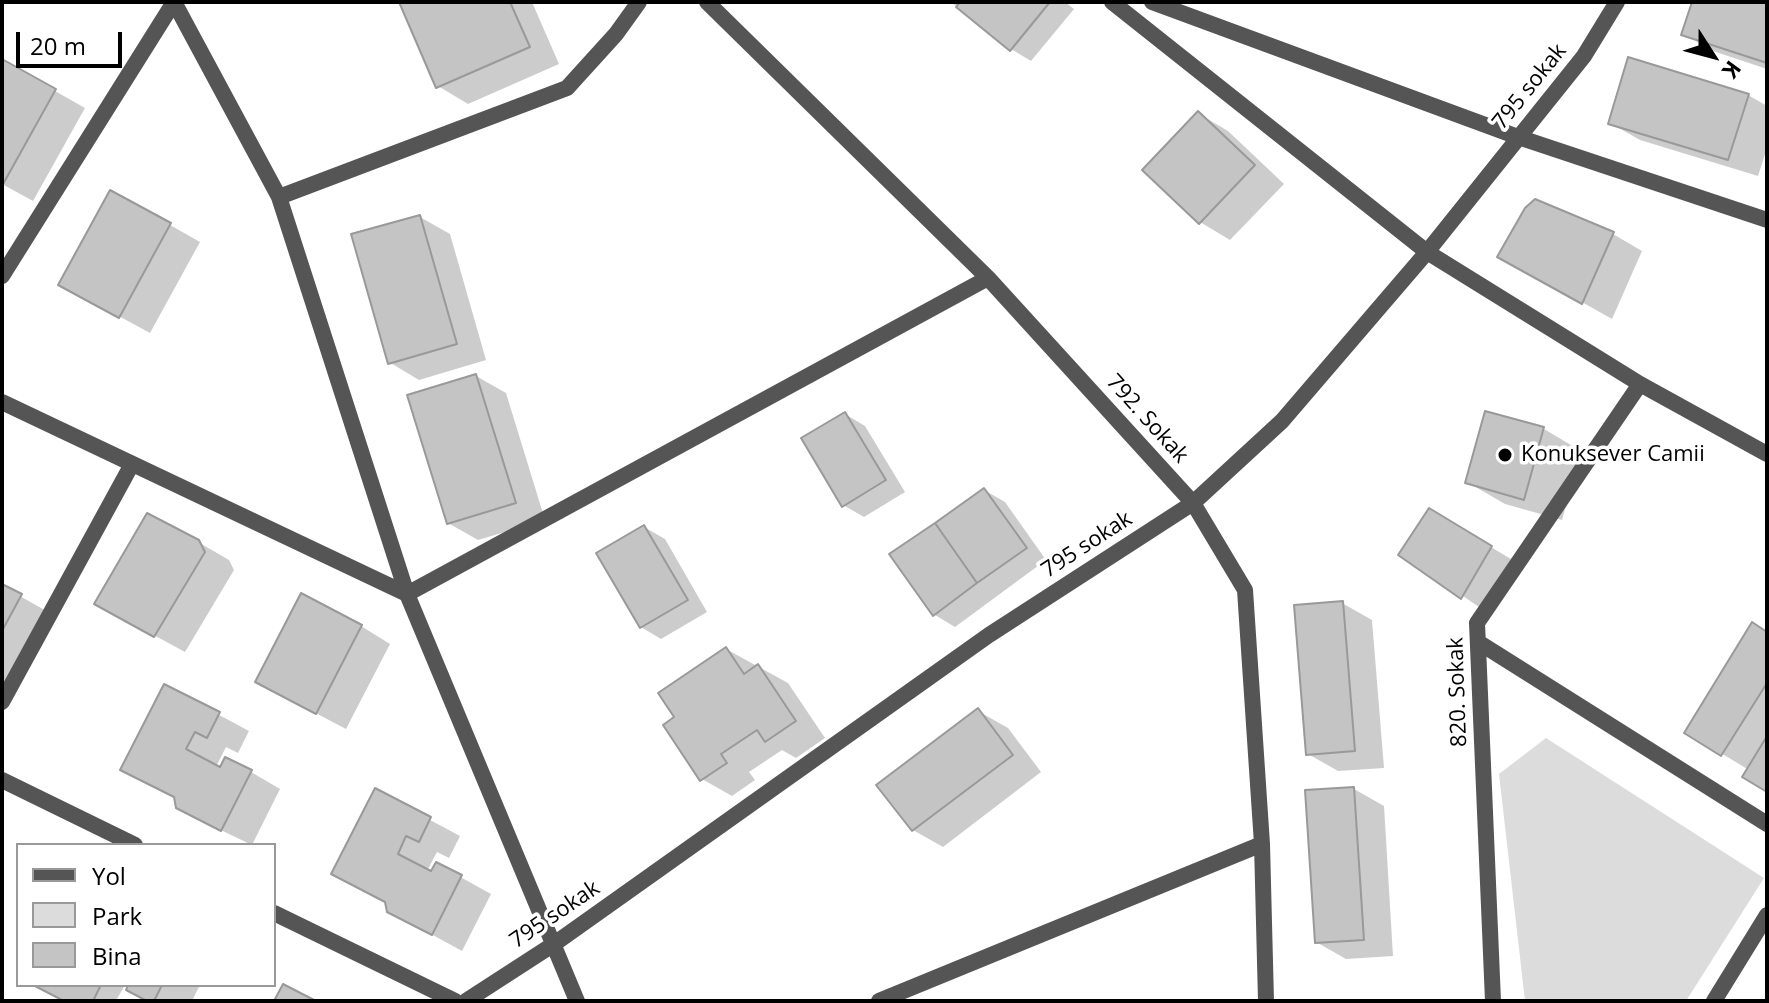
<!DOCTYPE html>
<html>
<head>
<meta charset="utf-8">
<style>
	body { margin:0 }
	#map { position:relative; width:1769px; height:1003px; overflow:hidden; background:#fff; font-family:"Open Sans",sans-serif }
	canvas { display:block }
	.frame { position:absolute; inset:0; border:4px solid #000; pointer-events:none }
	.legend { position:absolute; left:16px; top:843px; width:260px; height:144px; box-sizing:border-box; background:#fff; border:2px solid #999; margin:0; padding:10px 14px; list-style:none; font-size:24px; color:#000 }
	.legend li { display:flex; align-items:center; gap:16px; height:40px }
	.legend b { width:40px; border:2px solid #999 }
	.north { position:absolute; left:1673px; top:16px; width:80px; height:80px; -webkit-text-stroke:6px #fff; paint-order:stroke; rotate:126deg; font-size:22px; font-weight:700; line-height:32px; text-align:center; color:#000 }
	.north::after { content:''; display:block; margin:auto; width:28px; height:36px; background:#000; clip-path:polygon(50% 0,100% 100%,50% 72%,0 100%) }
	.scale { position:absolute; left:16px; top:32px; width:106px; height:36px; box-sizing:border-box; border:4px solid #000; border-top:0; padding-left:10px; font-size:24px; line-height:28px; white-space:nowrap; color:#000; -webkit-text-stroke:6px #fff; paint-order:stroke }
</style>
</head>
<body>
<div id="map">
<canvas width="1769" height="1003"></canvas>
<div class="frame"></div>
<ul class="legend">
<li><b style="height:10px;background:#555"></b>Yol</li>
<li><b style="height:22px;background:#dcdcdc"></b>Park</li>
<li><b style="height:22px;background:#c4c4c4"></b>Bina</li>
</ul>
<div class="north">K</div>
<div class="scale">20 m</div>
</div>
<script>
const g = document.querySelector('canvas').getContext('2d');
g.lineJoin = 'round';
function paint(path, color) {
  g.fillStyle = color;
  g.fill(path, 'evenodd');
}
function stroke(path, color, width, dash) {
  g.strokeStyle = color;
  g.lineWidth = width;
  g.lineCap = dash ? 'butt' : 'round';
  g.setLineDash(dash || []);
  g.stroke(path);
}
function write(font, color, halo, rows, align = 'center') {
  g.font = font + ' "Open Sans",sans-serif';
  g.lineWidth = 7;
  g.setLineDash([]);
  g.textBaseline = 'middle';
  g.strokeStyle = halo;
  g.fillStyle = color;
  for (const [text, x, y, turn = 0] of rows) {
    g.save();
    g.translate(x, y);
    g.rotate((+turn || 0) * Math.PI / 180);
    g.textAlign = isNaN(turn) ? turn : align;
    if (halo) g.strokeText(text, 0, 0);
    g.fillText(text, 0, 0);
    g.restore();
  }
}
paint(new Path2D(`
	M1546 738 1764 878 1686 1001H1525L1499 774Z`), '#dcdcdc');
paint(new Path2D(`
	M401 2H532L559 64 468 104 438 86Z
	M951 2H1065L1074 9 1031 61 1011 49Z
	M1694 2H1767V69L1713 51 1684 34Z
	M2 61 85 108 33 201 2 184Z
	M1748 95 1767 106V148L1758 176 1640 140 1610 123Z
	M1199 114 1228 131 1284 184 1230 240 1200 222Z
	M420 217 450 234 486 360 419 380 389 362Z
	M170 225 200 242 150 333 91 301Z
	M1613 234 1642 251 1612 319 1500 256Z
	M476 376 506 393 545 520 478 540 448 523Z
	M1487 413 1544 429 1581 451 1562 520 1505 504 1467 482Z
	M845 414 865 426 905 492 864 517 843 505Z
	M984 490 1005 502 1046 560 955 627 935 615Z
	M1430 511 1511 559 1482 609 1401 554Z
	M644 527 665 539 707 612 661 639 641 627Z
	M198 542 229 560 234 570 185 652 126 620Z
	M2 586 50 613 2 704Z
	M1342 603 1372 620 1384 768 1338 771 1308 754Z
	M361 626 390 644 346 729 287 698Z
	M1767 633V790L1749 770 1686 732Z
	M726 649 788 683 825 738 796 758 782 750 749 772 755 780 732 796 702 779 677 718Z
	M165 686 249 731 238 753 226 747 216 767 251 772 280 789 252 845 208 824 176 798 152 786Z
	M978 711 1008 728 1041 772 943 847 913 830Z
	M1354 789 1384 806 1393 956 1346 959 1316 942Z
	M376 791 460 836 449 858 437 852 427 871 432 874 437 864 491 894 462 951 389 911Z
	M37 985H125L117 999 120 1001H64Z
	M131 985H200L192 1001H148Z`), '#0003');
const building = new Path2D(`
	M399 2H510L530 47 436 88Z
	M960 2H1050L1010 51 956 7Z
	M1692 2H1767V63L1681 35Z
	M1628 57 1749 94 1728 160 1608 124Z
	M2 59 56 89 2 186Z
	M1198 111 1255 165 1199 224 1142 170Z
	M110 190 171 223 119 318 58 285Z
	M1535 199 1614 232 1582 304 1497 257 1525 208Z
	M420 215 457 344 388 364 351 234Z
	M476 374 516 503 447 524 407 395Z
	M1485 411 1544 427 1524 500 1465 483Z
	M845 412 886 480 842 507 801 438Z
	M984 488 1027 548 977 583 935 523Z
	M1429 508 1492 546 1461 599 1398 555Z
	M147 513 199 540 205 552 154 637 94 604Z
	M935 523 977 583 933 616 889 554Z
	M644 525 688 600 640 628 596 553Z
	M2 584 22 594 2 631Z
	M301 593 362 625 316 714 255 682Z
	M1343 601 1355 751 1306 755 1294 605Z
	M1752 622 1767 632V683L1721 756 1684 733Z
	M726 647 744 674 758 664 796 721 765 742 757 730 721 754 727 763 700 781 663 725 674 717 658 693Z
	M164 684 220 712 207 738 195 732 186 749 220 767 225 757 252 770 221 831 176 808 174 797 120 770Z
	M978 708 1013 755 912 831 876 785Z
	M1767 736V792L1742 777Z
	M1354 787 1364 940 1315 943 1305 790Z
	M375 788 431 817 419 842 406 836 398 854 431 871 436 862 462 875 432 935 387 912 385 902 331 874Z
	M283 984 316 1001H274Z
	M33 985H96L100 987 93 1001H64Z
	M128 985H162L154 1001H147L126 990Z`);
paint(building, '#c4c4c4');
stroke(building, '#999', 2);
stroke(new Path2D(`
	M707 2 988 278 1193 503 1245 590 1262 844 1266 1001
	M1112 2 1427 252 1640 384 1767 454
	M1152 2 1518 137 1767 220
	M279 197 567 88 616 34 639 2
	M2 276 174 2 279 197 407 594 577 1001
	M2 402 407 594 988 278
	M1478 642 1767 824
	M2 702 132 464
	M2 780 135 845
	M274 913 455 1001
	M466 1001 554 944 989 635 1193 503 1282 421 1427 252 1584 56 1617 2
	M879 1001 1262 844
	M1493 1001 1477 623 1640 384
	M1714 1001 1767 915`), '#555', 16);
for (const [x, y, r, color] of [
	[1505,455,8,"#000"]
]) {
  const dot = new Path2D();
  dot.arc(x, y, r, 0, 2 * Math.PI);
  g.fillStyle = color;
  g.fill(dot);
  stroke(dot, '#fff', 3);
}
write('22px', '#000', '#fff', [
	["795 sokak",1530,87,-51],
	["792. Sokak",1147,419,48],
	["795 sokak",1087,545,-33],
	["820. Sokak",1458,692,-92],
	["795 sokak",555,915,-34]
]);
write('22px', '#000', '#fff', [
	["Konuksever Camii",1521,455]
], 'left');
</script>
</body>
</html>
